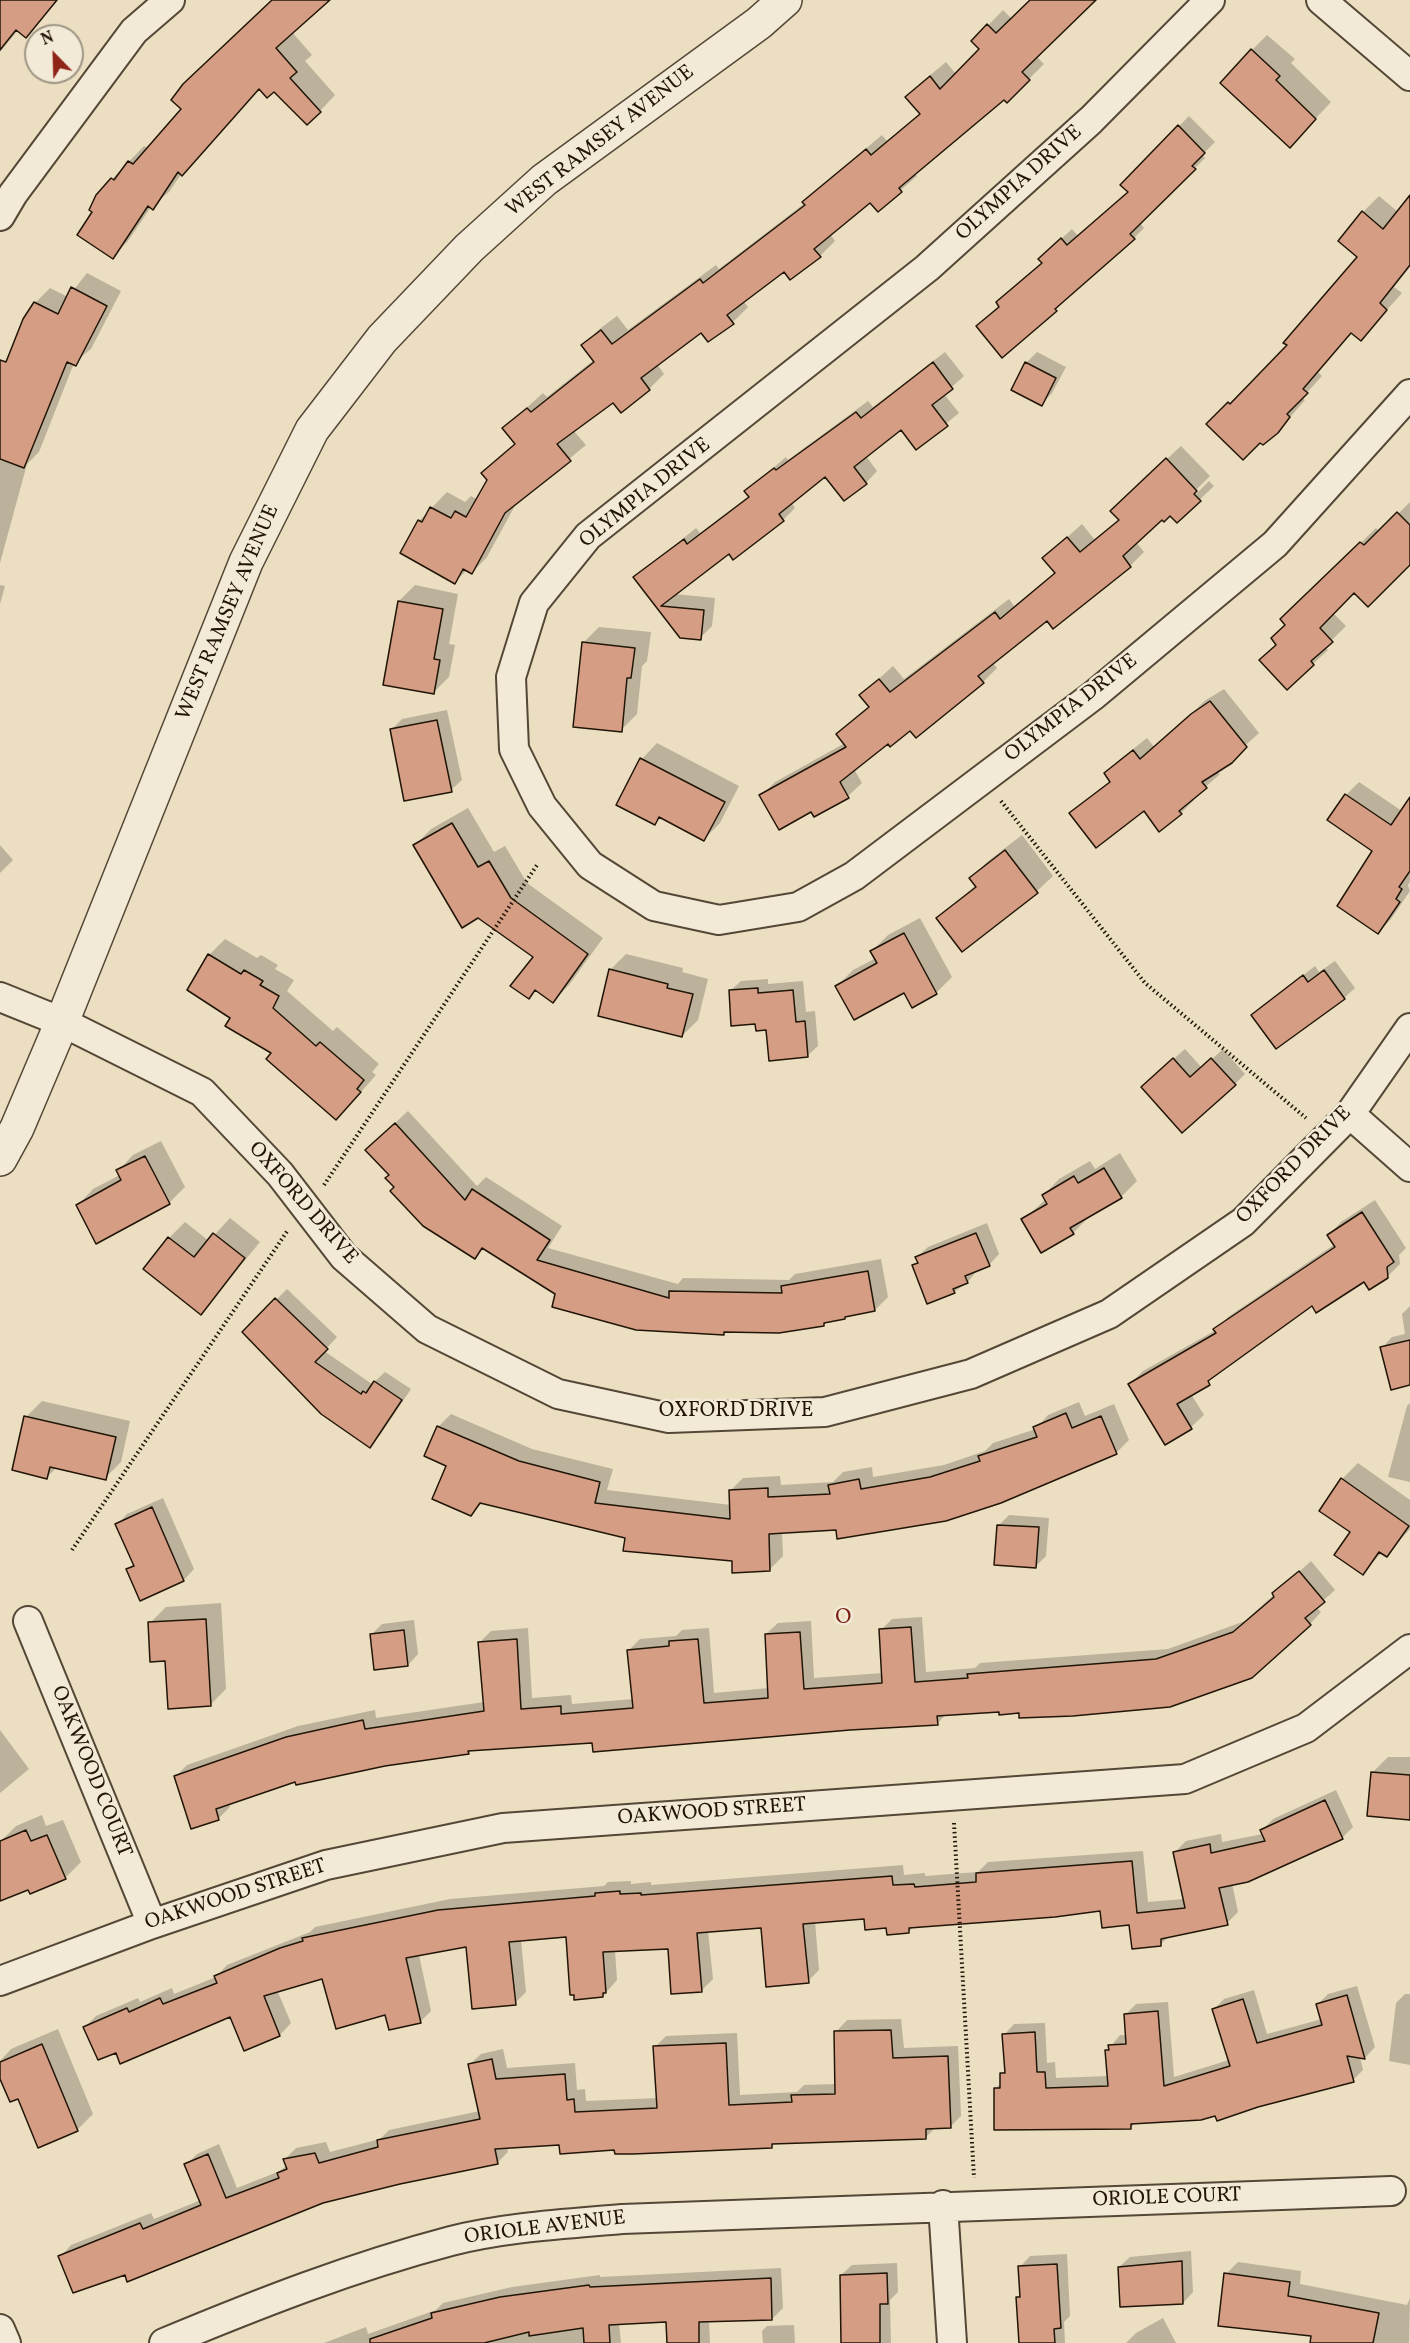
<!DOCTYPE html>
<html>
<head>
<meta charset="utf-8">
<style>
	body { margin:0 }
	#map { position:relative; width:1410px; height:2343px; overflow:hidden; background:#ebdec1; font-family:Vollkorn,serif }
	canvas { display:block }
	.north { position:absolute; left:24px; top:24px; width:60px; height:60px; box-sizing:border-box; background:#f2ead7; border:2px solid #9e9584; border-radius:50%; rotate:337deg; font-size:16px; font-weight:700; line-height:24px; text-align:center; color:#211507 }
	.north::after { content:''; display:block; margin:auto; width:21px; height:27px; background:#8f2418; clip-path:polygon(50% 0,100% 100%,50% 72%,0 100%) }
</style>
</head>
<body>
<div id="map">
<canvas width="1410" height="2343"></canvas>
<div class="north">N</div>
</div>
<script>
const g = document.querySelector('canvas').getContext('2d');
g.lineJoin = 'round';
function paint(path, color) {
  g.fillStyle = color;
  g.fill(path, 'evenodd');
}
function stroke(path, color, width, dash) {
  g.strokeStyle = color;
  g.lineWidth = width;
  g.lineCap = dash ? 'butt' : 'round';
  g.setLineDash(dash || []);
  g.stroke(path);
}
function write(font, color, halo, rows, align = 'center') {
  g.font = font + ' Vollkorn,serif';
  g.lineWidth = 5;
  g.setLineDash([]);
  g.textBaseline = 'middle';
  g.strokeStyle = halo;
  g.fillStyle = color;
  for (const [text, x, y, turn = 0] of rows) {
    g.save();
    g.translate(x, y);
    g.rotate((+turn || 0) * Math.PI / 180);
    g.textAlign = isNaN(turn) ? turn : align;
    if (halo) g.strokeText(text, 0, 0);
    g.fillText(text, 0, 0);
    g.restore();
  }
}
paint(new Path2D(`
	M0 0H58L26 36 18 30 0 52Z
	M273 0H315L292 32 312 55 305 61 335 95 320 111 274 90 260 88 182 173 169 192 151 207 128 241 112 257V179L144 146 149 149Z
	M1032 0H1097L1036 56 1044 64 1007 101 1004 98 914 173 917 176 878 210 870 201 830 234 835 241 820 256 784 270 743 301 748 307 733 322 701 331 657 364 664 374 649 389 613 401 573 430 586 445 517 502 487 557 472 573 467 570 455 582 402 552 419 521 447 492 465 502 471 496 478 500 489 480 483 473 516 443 504 428 543 393 547 397 594 360 583 346 598 330 617 316 628 330 716 265 719 269 805 203 820 187 882 135 887 141 921 113 907 97 922 82 946 62 956 74 981 49 973 41 1003 10 1012 19Z
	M1267 35 1295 59 1291 63 1331 102 1305 130 1252 50Z
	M1189 116 1215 142 1202 155 1205 158 1140 223 1144 228 1134 238 1065 299 1056 310 978 326 1043 262 1051 248 1072 229 1078 236 1129 191 1122 184Z
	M1379 196 1398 212 1410 199V267L1394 287 1402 293 1361 339 1352 332 1318 372 1322 376 1302 398 1305 400 1277 432 1208 424 1289 345 1359 256 1363 212Z
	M87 273 121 291 91 349 74 363 39 452 27 464 0 563V371L35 303 50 288 68 297Z
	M945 352 964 376 944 394 959 413 916 448 901 428 866 456 877 471 866 483 825 475 791 502 795 508 783 520 734 558 730 552 674 594 715 598 712 626 700 638 681 637 635 577 696 528 700 533 750 495 746 491 786 457 788 460 868 401 873 407Z
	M1037 352 1066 367 1052 393 1042 404 1026 363Z
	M1181 446 1210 476 1188 498 1190 500 1209 481 1214 486 1177 521 1170 514 1162 518 1136 542 1144 552 1130 566 1053 627 1047 619 992 662 997 668 983 682 888 742 854 769 862 783 848 796 811 810 761 796 775 782 845 743 837 734 869 706 861 695 893 666 904 679 1009 599 1014 606 1056 572 1044 558 1082 524 1095 540 1120 519 1126 497Z
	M1410 502V563L1354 591 1333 613 1346 626 1325 647 1328 650 1287 688 1277 644 1287 624 1283 619 1376 528 1380 532Z
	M0 585 5 586 0 604Z
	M415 585 458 594 449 644 455 645 449 677 433 693 399 601Z
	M599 627 651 632 647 661 642 666 637 714 621 730 583 643Z
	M1224 689 1259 733 1217 771 1220 774 1193 798 1194 800 1181 813 1160 830 1144 809 1071 813 1111 780 1106 773 1119 760 1147 738 1154 747 1206 700Z
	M447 710 462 780 451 790 392 729 402 719Z
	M657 743 739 786 720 823 704 839 661 817 654 824 642 759Z
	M1359 782 1402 811 1410 800V882L1408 885 1410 891 1391 919 1378 932 1375 851 1346 795Z
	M468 808 494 852 505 846 527 883 603 938 569 985 553 1001 536 989 529 997 535 957 479 917 415 845 431 829Z
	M1022 835 1053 876 1037 891 962 950 938 918 976 885 971 878 987 862Z
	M0 845 13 860 0 873Z
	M920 918 952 977 936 993 837 986 853 970 876 958 872 951 888 935Z
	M225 939 257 958 261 955 278 965 275 969 294 980 287 991 333 1031 337 1027 379 1064 372 1072 376 1075 352 1102 273 1053 232 1017 209 955Z
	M626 954 683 968 682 972 708 979 698 1020 682 1036 610 970Z
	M1335 961 1355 988 1344 998 1276 1046 1253 1015 1315 966 1319 972Z
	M768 979V984L803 981 806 1012 815 1011 818 1046 807 1056 756 1022 730 991 741 981Z
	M1185 1049 1202 1068 1223 1049 1245 1074 1235 1084 1153 1077Z
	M408 1111 477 1186 486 1177 562 1226 548 1248 678 1284 683 1278 789 1280 795 1274 881 1259 888 1297 875 1310 847 1315 824 1324 726 1331 723 1333 557 1294 485 1247 475 1257 396 1187 380 1137Z
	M161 1141 185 1187 169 1203 78 1205 93 1189 120 1175 118 1171 133 1155Z
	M1120 1153 1137 1181 1121 1197 1089 1217 1073 1233 1023 1220 1046 1199 1044 1195 1059 1179 1090 1161 1095 1169Z
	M1375 1200 1406 1248 1399 1255 1400 1264 1387 1277 1364 1280 1313 1304 1191 1394 1204 1415 1191 1427 1130 1384 1143 1371 1216 1330 1228 1317 1335 1244 1329 1235 1341 1222Z
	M230 1218 260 1242 201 1313 169 1238 185 1222 209 1241Z
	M987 1223 999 1254 989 1265 977 1270 968 1282 954 1292 914 1266 918 1261 917 1257 928 1247Z
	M287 1289 337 1337 324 1351 372 1384 385 1372 411 1389 380 1435 370 1446 244 1332Z
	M1410 1306V1383L1382 1348 1392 1337 1405 1334 1402 1314Z
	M42 1401 130 1421 121 1462 105 1478 57 1467 47 1477 26 1417Z
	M1079 1402 1085 1416 1114 1404 1129 1440 1116 1453 837 1529 782 1532 783 1556 770 1569 483 1502 471 1514 448 1466 438 1427 451 1414 532 1449 613 1469 607 1490 731 1505 730 1491 743 1478 780 1476 781 1485 833 1482 843 1472 872 1467 873 1477 944 1465 985 1451 993 1443 1036 1429 1048 1415Z
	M1410 1403V1482L1388 1477 1407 1406Z
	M1358 1463 1410 1500V1529L1386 1555 1382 1552 1363 1573 1342 1479Z
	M163 1498 194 1569 184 1580 141 1599 128 1569 134 1563 117 1525 127 1514Z
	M1009 1515 1049 1518 1046 1556 1036 1566 998 1526Z
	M1311 1561 1335 1590 1316 1607 1321 1612 1310 1624 1020 1712 946 1714 937 1724 471 1750 468 1753 296 1780 228 1803 230 1807 219 1818 192 1827 176 1776 187 1765 298 1726 375 1710 376 1718 484 1702 480 1642 491 1631 528 1628 532 1698 571 1695 572 1704 634 1699 629 1650 640 1639 676 1636 682 1630 709 1628 714 1693 769 1688 766 1634 778 1623 811 1621 814 1678 883 1673 881 1630 892 1619 922 1617 926 1672 975 1668 980 1663 1168 1649 1245 1621Z
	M221 1603 226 1689 210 1705 167 1660 150 1623 166 1607Z
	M414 1620 418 1654 408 1665 372 1634 382 1624Z
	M0 1730 29 1769 0 1793Z
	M1388 1757H1410V1818L1372 1773Z
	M1336 1790 1353 1827 1342 1838 1232 1883 1238 1912 1227 1923 1170 1935 1161 1944 1131 1924 1102 1909 914 1926 909 1932 866 1917 815 1921 819 1970 808 1981 762 1926 708 1931 713 1979 702 1990 669 1948 615 1950 617 1980 603 1996 568 1935 521 1940 526 1992 515 2003 467 1945 419 1955 431 2011 420 2022 386 2013 323 1977 277 1990 291 2023 280 2035 245 2049 230 2015 117 2051 85 2027 96 2016 138 1998 140 2002 172 1988 174 1994 216 1977 227 1965 310 1932 315 1927 450 1899 604 1886 608 1882 631 1881V1884L651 1882V1885L903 1865 904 1875 925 1873V1876L978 1872 988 1862 1143 1851 1148 1902 1184 1899 1174 1853 1186 1841 1221 1834 1222 1842 1263 1834 1262 1830 1273 1819Z
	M42 1815 46 1826 63 1820 81 1862 65 1878 29 1888 0 1900V1842L16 1826Z
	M1357 1986 1375 2047 1365 2058 1360 2057 1363 2070 1353 2080 1216 2114 1136 2122 1130 2128 1091 2130V2127L995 2089 1002 2082 1001 2074 1006 2070 1004 2035 1014 2024 1045 2023 1047 2063 1055 2062 1056 2078 1109 2076 1107 2051 1120 2035H1127L1125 2015 1136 2004 1168 2002 1174 2077 1229 2060 1214 2009 1224 1999 1254 1990 1267 2034 1322 2019 1318 2004 1328 1994Z
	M1405 1994H1410V2065L1389 2061 1396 2003Z
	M901 2019 904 2048 958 2046 961 2116 950 2127H936L925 2138 775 2142 772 2146 616 2149 560 2144 507 2147 508 2152 497 2163 399 2183 323 2202 126 2273 60 2257 71 2245 151 2213 154 2219 201 2200 186 2165 197 2154 219 2144 237 2188 280 2171 287 2165 285 2159 296 2148 326 2142 330 2152 380 2139 389 2130 480 2111 469 2065 481 2054 503 2049 507 2068 575 2063 577 2090 585 2089 586 2101 658 2098 655 2047 666 2036 737 2033 740 2095 797 2092 804 2085 837 2084 836 2032 847 2020Z
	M58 2029 93 2114 77 2130 18 2097 0 2075V2061L11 2049Z
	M1191 2251 1193 2292 1183 2303 1119 2267 1130 2257Z
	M1067 2254 1070 2316 1064 2322 1065 2343H1020L1017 2298 1021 2294 1020 2267 1030 2256Z
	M1238 2262 1301 2271 1300 2284 1407 2305 1410 2298 1409 2343H1327L1226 2274Z
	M897 2263 898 2292 890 2300 891 2343H843L841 2275 852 2265Z
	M781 2268 783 2308 772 2319 709 2320 710 2343H668L667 2321 619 2323 621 2343H324L366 2327 368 2334 436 2310 443 2303 512 2287 600 2275V2277Z
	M1163 2318 1176 2343H1126L1136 2333Z
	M794 2325 795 2343H763L762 2331 767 2326Z`), '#0003');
const building = new Path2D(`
	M0 0H57L26 38 16 30 0 50Z
	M272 0H330L276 48 297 72 290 78 321 112 307 125 274 92 267 98 259 89 182 176 178 172 153 210 148 206 113 259 77 235 92 212 89 210 96 195 111 178 114 180 128 161 133 164 181 109 171 100 183 84Z
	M1030 0H1096L1022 72 1030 80 1007 103 1004 100 899 188 902 192 878 212 870 203 814 249 821 257 790 280 784 272 727 315 734 324 708 342 701 333 641 378 650 390 621 413 613 403 557 444 571 461 505 513 472 574 463 569 455 584 400 553 418 520 422 522 430 507 451 518 455 511 466 517 487 480 481 473 515 444 502 428 527 408 531 412 594 362 581 345 601 330 612 344 700 279 703 283 805 205 802 202 866 149 871 155 920 114 905 97 930 76 940 89 979 49 971 41 987 24 996 33Z
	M1251 49 1280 76 1276 80 1316 119 1290 148 1220 83Z
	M1178 125 1205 153 1192 166 1196 169 1130 234 1135 239 1055 309 1057 311 1002 358 976 326 999 307 996 302 1042 263 1038 259 1061 238 1067 245 1128 192 1120 185Z
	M1410 195V265L1380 303 1387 310 1361 341 1351 333 1303 389 1308 393 1287 414 1290 417 1278 433 1263 445 1260 443 1243 460 1206 424 1228 402 1230 404 1287 345 1283 343 1357 257 1338 241 1362 211 1383 229Z
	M71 287 107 306 76 366 67 362 24 468 0 459V360L6 362 23 319 34 302 58 314Z
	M933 362 953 389 932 405 948 426 916 450 901 430 854 467 867 484 844 501 825 477 779 514 784 521 733 560 729 554 661 606 704 610 701 640 680 638 633 577 684 539 687 544 749 497 744 491 774 468 776 470 856 412 861 418Z
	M1025 362 1056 378 1042 406 1011 390Z
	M1166 458 1197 491 1194 494 1201 501 1177 523 1170 516 1164 522 1162 520 1123 556 1131 567 1053 629 1047 621 978 676 984 683 916 738 910 731 890 747 888 744 840 782 849 798 814 817 811 812 779 830 759 795 846 747 836 734 869 707 859 695 879 679 890 692 995 612 1000 619 1055 573 1042 558 1067 537 1080 552 1119 520 1110 511Z
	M1397 512 1410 525V565L1368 607 1354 593 1320 628 1333 642 1311 661 1314 665 1287 690 1259 660 1276 645 1271 638 1285 625 1280 619 1360 542 1364 545Z
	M398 601 443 609 434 659 440 660 434 694 383 685Z
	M582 642 635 648 631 678H627L622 732 573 727Z
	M1210 701 1247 747 1232 763 1202 782 1207 788 1179 811 1182 814 1159 832 1144 811 1096 848 1069 813 1110 782 1104 773 1133 750 1140 759 1191 714Z
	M437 720 452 792 404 801 390 729Z
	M640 758 725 802 704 841 659 817 655 825 616 805Z
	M1345 794 1391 825 1410 797V871L1399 887 1402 889 1396 899 1400 902 1378 934 1337 906 1372 851 1327 820Z
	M452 823 478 867 489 861 511 898 588 954 553 1003 535 990 529 999 510 986 533 957 478 918 462 928 413 845Z
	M1005 850 1038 893 962 952 936 918 976 887 969 878Z
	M904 933 937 994 912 1008 904 993 854 1020 835 986 877 963 870 951Z
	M208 954 241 974 244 970 263 981 260 985 279 996 273 1008 316 1046 320 1042 364 1080 357 1089 361 1092 336 1120 266 1059 271 1053 225 1026 230 1018 187 990Z
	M609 969 668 984 667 988 693 994 682 1037 598 1016Z
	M1324 970 1345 999 1276 1049 1251 1015 1303 975 1308 982Z
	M758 988V993L793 990 796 1022 805 1021 808 1057 769 1061 766 1030 756 1031 755 1024 731 1026 729 990Z
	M1173 1058 1190 1077 1211 1058 1236 1085 1182 1133 1141 1087Z
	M395 1123 465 1200 472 1189 550 1240 537 1260 669 1298V1291L782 1293 781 1286 868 1271 875 1311 845 1317V1319L824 1323V1326L779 1333 724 1332V1335L636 1330 552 1307 555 1294 482 1248 475 1259 423 1226 390 1191 394 1187 385 1178 389 1175 365 1150Z
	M145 1156 170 1204 96 1244 76 1205 121 1180 116 1170Z
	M1104 1168 1122 1198 1070 1228 1074 1234 1041 1253 1021 1219 1047 1204 1042 1195 1074 1176 1078 1183Z
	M1362 1212 1394 1262 1387 1267 1388 1278 1369 1290 1364 1282 1316 1313 1312 1306 1208 1381 1210 1385 1177 1404 1192 1429 1165 1445 1128 1384 1216 1333 1213 1329 1335 1247 1327 1235Z
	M213 1233 245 1258 201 1315 143 1269 168 1237 194 1257Z
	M976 1233 990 1266 965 1276 968 1283 953 1289 955 1293 927 1304 912 1265 918 1263 915 1257Z
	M275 1298 328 1349 315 1362 361 1394 363 1391 366 1393 374 1381 402 1400 370 1448 321 1414 242 1332Z
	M1410 1340V1385L1391 1390 1380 1347Z
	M1066 1413 1072 1428 1101 1416 1117 1454 1001 1503 946 1521 837 1539 836 1530 769 1534 770 1571 732 1573V1561L623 1551 625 1538 480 1503 471 1516 432 1499 446 1466 424 1456 437 1426 519 1461 600 1482 595 1503 730 1519 729 1490 768 1488V1497L830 1494 828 1485 859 1479 861 1489 930 1477 980 1461 978 1456 1037 1437 1033 1427Z
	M24 1416 116 1437 106 1480 50 1467 47 1479 12 1470Z
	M1341 1478 1409 1526 1387 1557 1379 1552 1363 1575 1334 1555 1350 1532 1319 1511Z
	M152 1507 184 1581 140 1601 126 1569 134 1566 115 1524Z
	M997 1525 1039 1527 1036 1568 994 1565Z
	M1299 1571 1325 1602 1305 1618 1311 1625 1252 1678 1170 1707 1073 1716 1019 1718V1713L999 1715V1712L937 1716 938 1725 850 1730 593 1752 592 1743 468 1751 469 1754 385 1766 296 1785 295 1782 216 1809 219 1820 191 1829 174 1776 286 1737 363 1720 365 1729 484 1711 478 1642 517 1639 521 1709 561 1706V1714L633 1708 627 1650 669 1646V1641L698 1639 704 1703 768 1698 765 1634 800 1632 804 1689 882 1683 879 1629 911 1627 915 1682 968 1678 967 1674 1156 1659 1233 1632 1274 1597 1272 1593Z
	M206 1619 211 1706 168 1709 165 1661 150 1662 148 1622Z
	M404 1630 408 1666 374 1670 370 1634Z
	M1371 1772 1410 1775V1820L1367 1816Z
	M1325 1800 1343 1839 1248 1882 1219 1888 1228 1925 1161 1939V1946L1132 1949 1129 1925 1102 1928 1100 1911 1055 1917 909 1928V1933L887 1935 886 1928 865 1930 864 1919 803 1924 809 1983 766 1987 761 1928 697 1933 702 1992 671 1994 668 1949 603 1952 606 1993H603V1997L574 2000V1995H570L566 1937 509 1942 516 2005 472 2009 466 1947 406 1958 421 2023 389 2030 385 2015 336 2029 322 1979 264 1996 280 2036 244 2051 230 2017 120 2064 116 2053 98 2060 83 2027 127 2008 129 2012 160 1998 163 2004 217 1983 214 1976 280 1948 303 1941 302 1938 438 1910 595 1896V1893L620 1891V1894L641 1893V1895L892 1876 893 1885 914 1884 915 1887 976 1882V1873L1132 1861 1137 1913 1185 1908 1173 1852 1210 1844 1211 1853 1265 1841 1260 1830Z
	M26 1830 31 1841 47 1835 66 1879 30 1894 28 1890 0 1901V1841Z
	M1347 1995 1365 2059 1347 2056 1354 2082 1258 2107 1217 2121 1215 2116 1201 2120 1131 2124V2129L994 2130V2088H1000V2073H1005L1002 2034 1035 2032 1037 2072H1045L1046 2088 1108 2086 1105 2050H1109L1108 2045 1126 2044 1124 2014 1158 2011 1164 2086 1230 2066 1212 2009 1243 1999 1257 2043 1322 2025 1316 2004Z
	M891 2030 893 2058 948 2056 951 2128 926 2129V2139L772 2144V2148L633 2154H615L614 2150 560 2154 559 2145 495 2149 498 2164 400 2184 323 2203 127 2282 125 2275 73 2293 58 2256 140 2223 143 2229 201 2205 184 2164 208 2154 226 2198 279 2178 277 2173 287 2169 283 2159 315 2153 319 2163 378 2147 377 2140 480 2119 468 2064 492 2059 496 2079 565 2074 567 2100 574 2099 575 2112 657 2108 653 2046 726 2043 729 2105 792 2102 791 2095 835 2094 834 2031Z
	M42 2044 78 2131 38 2148 18 2099 10 2102 0 2079V2062Z
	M1182 2261 1183 2304 1120 2307 1118 2267Z
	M1057 2264 1061 2328 1054 2329 1055 2343H1019L1016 2297H1020L1018 2266Z
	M887 2273 888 2304H880V2343H841L840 2275Z
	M1224 2273 1290 2282 1288 2296 1379 2313 1373 2343H1310L1311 2336 1218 2326Z
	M771 2278 772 2320 699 2322V2343H667L666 2322 609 2325 610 2343H584L583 2328 529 2336V2332L484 2343H370V2339L432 2318 431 2313 500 2297 589 2285 590 2287Z`);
paint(building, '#d59e84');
stroke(building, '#211507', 1.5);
const minor = new Path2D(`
	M1210 0 1091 120 927 268 588 536 534 603 511 677 514 749 542 806 590 865 654 906 719 920 798 907 854 876 1094 695 1275 544 1410 394
	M1321 0 1410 76
	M0 216 13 194 134 31 170 0
	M0 997 62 1022 202 1092 280 1174 344 1257 427 1329 558 1394 669 1418 825 1412 971 1374 1109 1314 1243 1222 1350 1114 1410 1028
	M1350 1114 1410 1167
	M28 1621 152 1924
	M0 1981 152 1924 326 1865 503 1828 1185 1779 1306 1728 1410 1649
	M943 2205 952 2343
	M0 2329 6 2343
	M164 2343C258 2304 352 2267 451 2241 507 2227 565 2224 622 2219L1391 2191`);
const tertiary = new Path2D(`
	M0 1159 17 1128 62 1022 246 562 312 430 382 339 469 248 544 180 759 23 785 0`);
stroke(minor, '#544736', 32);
stroke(tertiary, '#544736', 36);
stroke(new Path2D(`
	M1001 801 1145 983 1306 1118
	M324 1185 537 865
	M72 1550 288 1230
	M954 1823 974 2178`), '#211507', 4, [1.5, 3]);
stroke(minor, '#f2ead7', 28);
stroke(tertiary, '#f2ead7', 33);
write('21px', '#211507', '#f2ead7', [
	["WEST RAMSEY AVENUE",601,142,-38],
	["OLYMPIA DRIVE",1020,184,-42],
	["OLYMPIA DRIVE",646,494,-39],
	["WEST RAMSEY AVENUE",229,613,-67],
	["OLYMPIA DRIVE",1072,709,-38],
	["OXFORD DRIVE",1295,1166,-46],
	["OXFORD DRIVE",302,1204,49],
	["OXFORD DRIVE",736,1412],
	["OAKWOOD COURT",90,1772,68],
	["OAKWOOD STREET",712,1813,-4],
	["OAKWOOD STREET",236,1896,-18],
	["ORIOLE COURT",1167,2199,-2],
	["ORIOLE AVENUE",545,2229,-7]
]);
g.letterSpacing = '1.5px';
write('22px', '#7a1f14', '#f2ead7', [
	["O",844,1619]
]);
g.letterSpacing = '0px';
</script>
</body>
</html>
